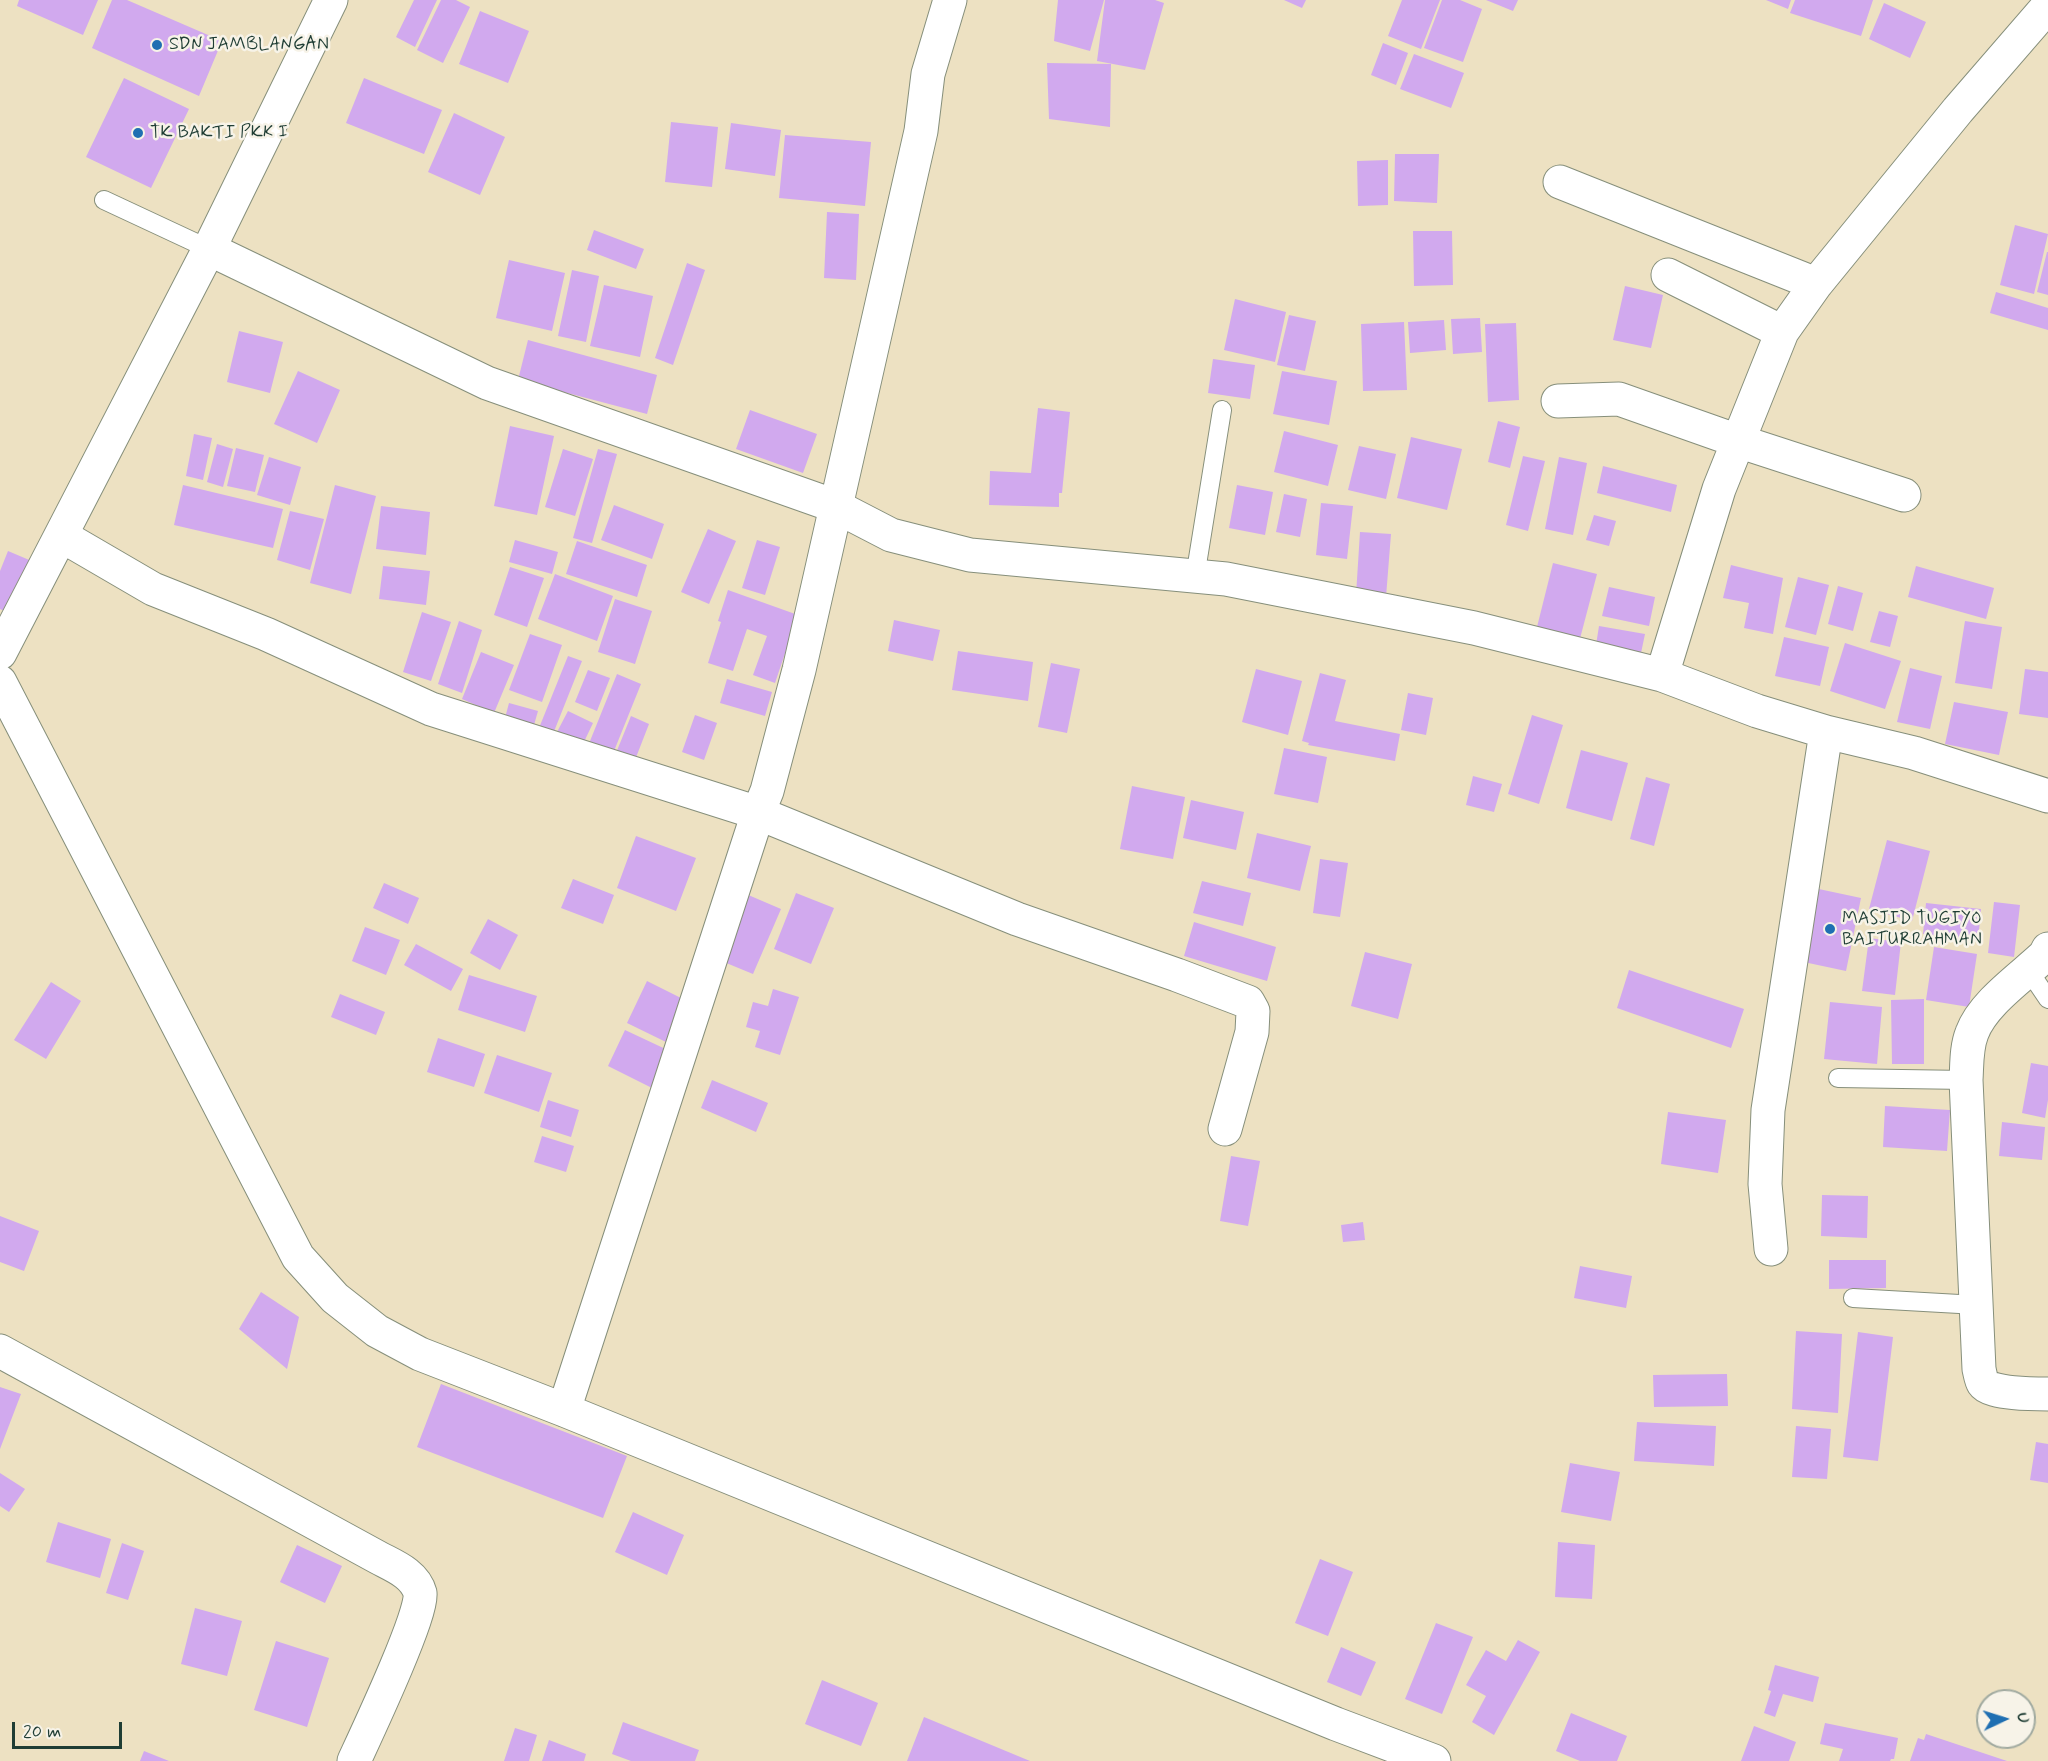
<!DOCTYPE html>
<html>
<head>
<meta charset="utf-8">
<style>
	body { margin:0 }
	#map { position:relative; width:2048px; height:1761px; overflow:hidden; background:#ede1c2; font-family:Mynerve,sans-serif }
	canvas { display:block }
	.north { position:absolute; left:1976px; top:1689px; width:60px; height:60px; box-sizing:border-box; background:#f7f3e8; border:2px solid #a1aaa0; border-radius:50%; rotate:86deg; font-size:16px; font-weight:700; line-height:24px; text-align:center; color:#1f3d34 }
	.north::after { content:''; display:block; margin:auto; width:21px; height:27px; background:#1f6fb2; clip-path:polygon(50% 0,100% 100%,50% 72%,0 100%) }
	.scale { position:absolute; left:12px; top:1722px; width:110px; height:27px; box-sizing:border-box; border:3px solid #1f3d34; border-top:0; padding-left:8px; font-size:18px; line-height:21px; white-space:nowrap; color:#1f3d34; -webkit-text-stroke:4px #f7f3e8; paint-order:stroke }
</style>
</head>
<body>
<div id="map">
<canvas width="2048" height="1761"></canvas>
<div class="north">U</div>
<div class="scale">20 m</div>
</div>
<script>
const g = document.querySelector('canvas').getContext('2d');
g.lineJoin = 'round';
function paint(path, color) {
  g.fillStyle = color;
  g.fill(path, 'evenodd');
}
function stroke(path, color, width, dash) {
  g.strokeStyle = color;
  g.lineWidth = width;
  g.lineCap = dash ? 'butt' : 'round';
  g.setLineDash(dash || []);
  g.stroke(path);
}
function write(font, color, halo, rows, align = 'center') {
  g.font = font + ' Mynerve,sans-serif';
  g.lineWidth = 5;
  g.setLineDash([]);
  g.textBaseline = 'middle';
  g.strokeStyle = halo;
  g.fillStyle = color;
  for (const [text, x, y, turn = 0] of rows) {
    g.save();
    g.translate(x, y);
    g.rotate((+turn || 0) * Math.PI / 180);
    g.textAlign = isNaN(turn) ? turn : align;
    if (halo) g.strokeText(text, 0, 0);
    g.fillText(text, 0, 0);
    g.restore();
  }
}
paint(new Path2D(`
	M19 0H98L83 35 17 6Z
	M112 0H127L222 41 199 96 92 48Z
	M414 0H437L415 47 396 37Z
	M441 0H456L470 7 443 63 417 50Z
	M1058 0H1104L1090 51 1054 41Z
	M1105 0H1155L1164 3 1145 70 1097 61Z
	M1284 0H1306L1302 8Z
	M1402 0H1440L1421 49 1388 36Z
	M1442 0H1460L1482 9 1463 62 1424 48Z
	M1486 0H1518L1513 11Z
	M1766 0H1791L1788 9Z
	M1795 0H1873L1861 36 1790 13Z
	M1884 3 1926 22 1910 58 1869 39Z
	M480 11 529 31 508 83 459 64Z
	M1383 43 1408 53 1396 85 1371 75Z
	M1414 54 1464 73 1451 108 1400 89Z
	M1047 63 1111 64 1110 127 1049 119Z
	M124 78 189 109 151 188 86 157Z
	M364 78 442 110 424 154 346 123Z
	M454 113 505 137 480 195 428 172Z
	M671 122 718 127 712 187 665 182Z
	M731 123 781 130 775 176 725 169Z
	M785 135 871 142 865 206 779 198Z
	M1395 154H1439L1437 203 1394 201Z
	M1388 160V205L1358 206 1357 161Z
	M827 212 859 214 856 280 824 278Z
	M2015 225 2048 234 2034 294 2000 285Z
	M594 230 644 249 636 269 587 250Z
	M1413 231H1452L1453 285 1414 286Z
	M2047 252H2048V295L2037 292Z
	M509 260 565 273 552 331 496 318Z
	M687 263 705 270 673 365 655 358Z
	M572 270 599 276 586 342 558 336Z
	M604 285 653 296 640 357 590 346Z
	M1625 286 1663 295 1651 348 1613 340Z
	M1996 292 2048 308V330L1990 313Z
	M1235 299 1286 312 1275 362 1224 350Z
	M1289 315 1316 321 1305 371 1277 365Z
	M1480 318 1482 352 1453 354 1451 319Z
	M1444 320 1446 350 1410 353 1408 322Z
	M1404 322 1407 390 1363 391 1361 324Z
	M1516 323 1519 400 1488 402 1485 324Z
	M239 331 283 342 270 393 227 382Z
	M528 340 657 375 647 414 518 380Z
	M1213 359 1255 365 1250 399 1208 393Z
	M298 371 340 390 317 443 274 424Z
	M1282 371 1337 381 1329 425 1273 414Z
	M1038 408 1070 412 1062 493H1059V507L989 505 990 471 1031 473Z
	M750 410 817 434 803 473 736 449Z
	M1498 421 1520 427 1510 468 1488 462Z
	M510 426 554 436 537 515 494 506Z
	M1284 431 1338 445 1328 486 1274 472Z
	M194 434 212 438 203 480 186 476Z
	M1411 437 1462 449 1447 510 1397 498Z
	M217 444 233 449 223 487 207 482Z
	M1359 446 1396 454 1386 499 1348 490Z
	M236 448 264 455 255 492 227 486Z
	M563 449 593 459 575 516 545 507Z
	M598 449 617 454 592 543 573 538Z
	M1523 456 1545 461 1528 531 1506 525Z
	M269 457 301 467 290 505 257 495Z
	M1559 457 1587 463 1573 535 1545 529Z
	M1603 466 1677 485 1671 512 1597 493Z
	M183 485 283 509 273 548 174 525Z
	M335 485 376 496 351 594 310 583Z
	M1237 485 1273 492 1265 535 1229 528Z
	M1284 494 1307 499 1300 537 1276 532Z
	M1321 503 1353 506 1347 559 1316 555Z
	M614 505 664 524 652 559 601 540Z
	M381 506 430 512 426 555 376 549Z
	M290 511 324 519 310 570 277 560Z
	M1594 515 1616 521 1609 546 1586 540Z
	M708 529 736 541 709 604 681 592Z
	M1360 532 1391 534 1386 597 1356 595Z
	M515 540 558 552 552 574 509 562Z
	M757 540 780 547 765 595 742 588Z
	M577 541 647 565 637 597 566 574Z
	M8 551 34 562 13 615 0 609V571Z
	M1553 563 1597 574 1577 650 1534 639Z
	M1731 565 1783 578 1773 634 1744 628 1749 603 1723 598Z
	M383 566 430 571 426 605 379 599Z
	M1916 566 1994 588 1986 619 1908 597Z
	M510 567 544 578 527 627 494 615Z
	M555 574 613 596 597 641 538 619Z
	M1798 577 1829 585 1816 635 1785 627Z
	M1838 586 1863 593 1853 631 1828 624Z
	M1609 587 1655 597 1649 626 1602 616Z
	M728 590 798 615 775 683 753 675 767 636 747 629 733 671 708 663 721 622 718 621Z
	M615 599 652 611 635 664 598 652Z
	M1879 611 1898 616 1890 647 1870 642Z
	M422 612 451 622 431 681 403 672Z
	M894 620 940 630 933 661 888 651Z
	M459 621 482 630 462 693 438 684Z
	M1965 621 2002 627 1992 689 1955 683Z
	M1599 626 1645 634 1641 653 1596 645Z
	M530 634 562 645 542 702 509 690Z
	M1784 637 1829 647 1820 686 1775 676Z
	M1845 643 1901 661 1885 709 1830 691Z
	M958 651 1033 662 1028 701 952 690Z
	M481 652 514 665 494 713 462 699Z
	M568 656 582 661 553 734 539 728Z
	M1051 663 1080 669 1067 733 1038 727Z
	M1910 668 1942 676 1930 729 1897 722Z
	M1256 669 1302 681 1288 735 1242 722Z
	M2025 669 2048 672V718L2019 714Z
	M588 670 610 678 597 711 575 702Z
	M1320 673 1346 680 1335 721 1400 734 1395 761 1308 745 1309 743 1302 741Z
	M617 674 641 684 612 756 588 746Z
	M727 679 772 692 765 716 720 703Z
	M1408 693 1433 698 1426 735 1401 730Z
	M1954 702 2008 712 1999 755 1945 744Z
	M509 703 538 711 534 725 505 718Z
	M568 711 593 723 583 744 557 732Z
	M695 715 717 723 704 760 682 752Z
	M1532 715 1563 725 1539 804 1508 794Z
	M631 716 649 724 635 760 616 753Z
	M1284 748 1327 757 1318 803 1274 794Z
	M1581 750 1628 763 1612 821 1566 808Z
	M1473 776 1502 784 1494 812 1466 805Z
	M1646 777 1670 784 1654 846 1630 839Z
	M1132 786 1185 797 1173 859 1120 849Z
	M1191 800 1244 812 1236 850 1183 838Z
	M1257 833 1311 846 1300 891 1247 878Z
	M636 836 696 858 676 911 617 888Z
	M1887 840 1930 851 1912 921 1869 909Z
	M1320 859 1348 863 1340 917 1313 913Z
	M573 879 614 895 603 924 561 908Z
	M1202 881 1251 893 1243 926 1193 913Z
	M384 883 419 898 408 924 373 908Z
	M1814 888 1861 898 1846 971 1799 961Z
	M796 893 834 908 811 964 774 949Z
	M746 894 781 909 753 974 719 960Z
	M1994 902 2020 905 2014 957 1988 953Z
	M1926 903 1981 909 1978 941 1923 934Z
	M488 919 518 935 500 970 470 953Z
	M1194 922 1276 947 1267 981 1184 956Z
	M365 927 400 940 386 975 352 961Z
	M1869 938 1901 942 1895 995 1862 991Z
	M416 944 463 969 451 991 404 965Z
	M1934 947 1977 954 1969 1007 1926 1000Z
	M1365 952 1412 964 1398 1019 1351 1006Z
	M1629 970 1744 1009 1731 1048 1617 1008Z
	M469 975 537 996 525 1032 458 1010Z
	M647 981 689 1002 668 1043 627 1023Z
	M51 982 81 1001 46 1059 14 1040Z
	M773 989 799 997 780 1055 755 1047 760 1031 746 1027 753 1002 768 1006Z
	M340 994 385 1012 376 1035 331 1017Z
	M1924 999V1064H1892L1891 1000Z
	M1830 1002 1882 1007 1877 1064 1824 1059Z
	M625 1030 674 1053 656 1090 608 1066Z
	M438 1038 485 1054 474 1087 427 1072Z
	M497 1055 552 1073 539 1112 484 1093Z
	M2031 1063 2048 1066V1100L2045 1118 2022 1113Z
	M712 1080 768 1103 756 1132 701 1108Z
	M548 1100 579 1110 571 1137 540 1127Z
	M1885 1106 1950 1110 1947 1151 1883 1147Z
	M1668 1112 1726 1120 1718 1173 1661 1164Z
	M2002 1122 2045 1127 2042 1160 1999 1156Z
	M542 1136 574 1146 566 1172 534 1162Z
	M1231 1156 1260 1161 1248 1226 1220 1221Z
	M1822 1195 1868 1196 1867 1238 1821 1236Z
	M0 1216 39 1231 24 1271 0 1262Z
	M1363 1222 1365 1240 1343 1242 1341 1225Z
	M1829 1260H1886V1288L1829 1289Z
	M1580 1266 1632 1276 1626 1308 1574 1298Z
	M261 1292 299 1317 287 1369 239 1329Z
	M1796 1331 1842 1334 1838 1413 1792 1409Z
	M1858 1332 1893 1337 1878 1461 1843 1457Z
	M1727 1374 1728 1406 1654 1407 1653 1375Z
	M441 1384 627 1456 603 1518 417 1447Z
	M0 1387 21 1394 0 1449Z
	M1637 1422 1716 1426 1714 1466 1634 1461Z
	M1796 1426 1831 1429 1827 1479 1792 1477Z
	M2036 1442 2048 1444V1483L2030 1480Z
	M1570 1463 1620 1472 1611 1521 1561 1512Z
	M0 1473 25 1489 9 1512 0 1506Z
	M633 1512 684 1535 667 1575 615 1552Z
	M58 1522 111 1539 100 1578 46 1562Z
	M1558 1542 1595 1545 1592 1599 1555 1597Z
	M122 1543 144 1551 128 1600 106 1593Z
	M297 1545 342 1566 325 1603 280 1582Z
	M1320 1559 1353 1572 1328 1636 1295 1623Z
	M195 1608 242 1621 227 1676 181 1664Z
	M1436 1623 1473 1637 1442 1714 1405 1699Z
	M1518 1640 1540 1652 1494 1735 1472 1722 1486 1696 1466 1685 1486 1650 1506 1661Z
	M276 1641 329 1658 307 1727 254 1710Z
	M1341 1647 1376 1662 1361 1696 1327 1682Z
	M1775 1665 1819 1677 1813 1702 1783 1694 1775 1717 1764 1713 1771 1691 1768 1690Z
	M822 1680 878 1703 861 1746 805 1724Z
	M1571 1713 1627 1736 1617 1761H1580L1556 1751Z
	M924 1717 1030 1761H907Z
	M623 1722 699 1750 695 1761H631L612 1754Z
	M1825 1723 1898 1738 1894 1759H1891L1890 1761H1839L1843 1749 1820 1744Z
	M1754 1726 1796 1742 1789 1761H1741Z
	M515 1728 537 1735 529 1761H504Z
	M1926 1734 2007 1761H1910L1918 1738 1924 1740Z
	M549 1740 586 1754 584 1761H542Z
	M144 1751 169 1761H140Z`), '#d1a9ee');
const service = new Path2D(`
	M104 200 209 249
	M1195 577 1222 410
	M2029 971 2048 999
	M1838 1078 1966 1080
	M1853 1298 1977 1305`);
const minor = new Path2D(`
	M1560 182 1816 284
	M209 249 487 383 835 506 891 535 970 555 1226 579 1474 628 1662 675 1757 711 1826 732 1914 753 2048 796
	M1668 275 1782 332
	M1558 401 1619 399 1738 441 1904 495
	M62 536 153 589 266 634 431 709 758 813 767 791 799 670 921 131 928 74 950 0
	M0 653 209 249 331 0
	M1662 675 1719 489 1782 332 1816 284 1958 110 2048 6
	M0 682 298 1257 335 1298 377 1331 420 1354 564 1410 1336 1724 1434 1761
	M2048 949 2045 955C2022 977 1983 1003 1972 1033 1966 1048 1967 1065 1966 1080L1979 1369C1980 1373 1981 1380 1983 1383 1990 1394 2035 1394 2048 1394
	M1771 1249 1765 1184 1768 1110 1826 732
	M0 1351 379 1558C394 1566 415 1574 420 1593 424 1612 366 1735 354 1761
	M564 1410 758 813 1017 919 1177 975 1248 1002 1253 1011 1252 1032 1225 1129`);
stroke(service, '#868f7b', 20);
stroke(minor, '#868f7b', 35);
stroke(service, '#fff', 18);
stroke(minor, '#fff', 33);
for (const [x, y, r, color] of [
	[157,45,6,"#1f6fb2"],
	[138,133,6,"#1f6fb2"],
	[1830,929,6,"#1f6fb2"]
]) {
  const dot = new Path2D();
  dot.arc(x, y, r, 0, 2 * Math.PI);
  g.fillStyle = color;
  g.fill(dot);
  stroke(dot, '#f7f3e8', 2);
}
write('18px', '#1f3d34', '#f7f3e8', [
	["SDN JAMBLANGAN",169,45],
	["TK BAKTI PKK I",150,133],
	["MASJID TUGIYO",1842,919],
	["BAITURRAHMAN",1842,940]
], 'left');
</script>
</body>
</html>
